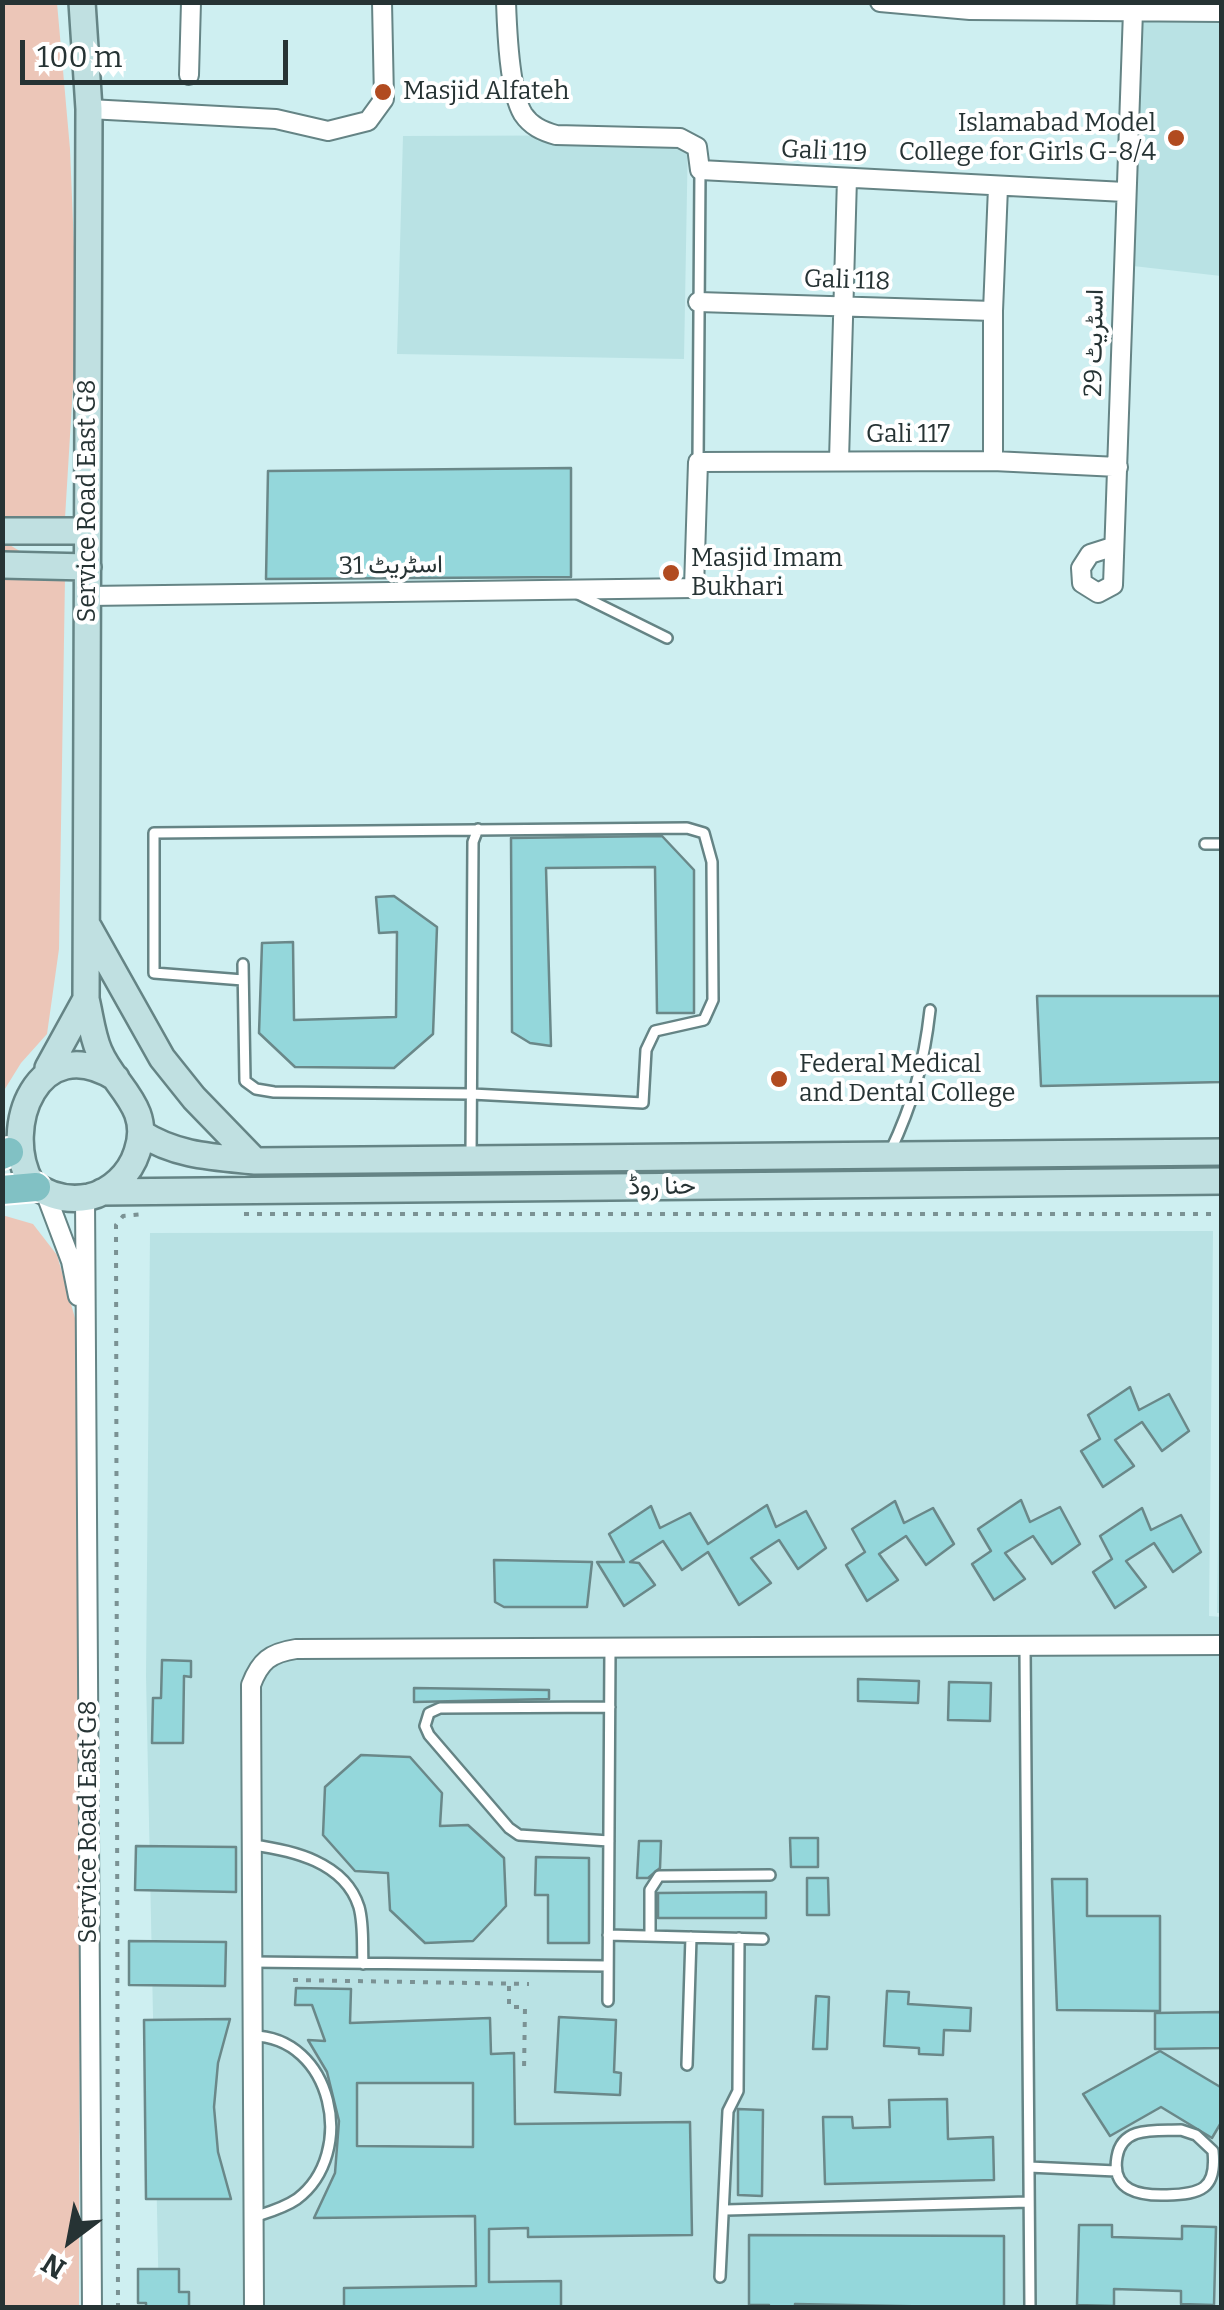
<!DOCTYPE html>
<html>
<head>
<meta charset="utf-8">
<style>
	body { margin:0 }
	#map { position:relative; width:1224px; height:2310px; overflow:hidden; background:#ceeff1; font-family:Bitter,serif }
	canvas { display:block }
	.frame { position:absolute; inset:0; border:5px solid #263334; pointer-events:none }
	.north { position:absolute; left:20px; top:2190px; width:100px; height:100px; -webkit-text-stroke:8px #fff; paint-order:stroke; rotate:212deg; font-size:28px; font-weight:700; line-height:40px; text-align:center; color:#263334 }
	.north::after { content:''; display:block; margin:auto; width:35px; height:45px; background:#263334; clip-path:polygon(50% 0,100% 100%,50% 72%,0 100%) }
	.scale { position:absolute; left:20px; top:40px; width:268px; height:45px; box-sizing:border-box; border:5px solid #263334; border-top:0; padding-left:12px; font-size:30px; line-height:35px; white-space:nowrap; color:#263334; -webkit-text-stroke:8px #fff; paint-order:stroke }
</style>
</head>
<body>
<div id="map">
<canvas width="1224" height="2310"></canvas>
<div class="frame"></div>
<div class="north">N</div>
<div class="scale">100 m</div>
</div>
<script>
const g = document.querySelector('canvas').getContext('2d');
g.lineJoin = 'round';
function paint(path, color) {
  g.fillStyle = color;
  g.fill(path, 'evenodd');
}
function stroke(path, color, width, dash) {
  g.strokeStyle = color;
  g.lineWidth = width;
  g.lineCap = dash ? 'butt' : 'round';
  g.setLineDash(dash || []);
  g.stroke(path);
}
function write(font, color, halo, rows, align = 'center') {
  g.font = font + ' Bitter,Vazirmatn,serif';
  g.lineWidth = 8;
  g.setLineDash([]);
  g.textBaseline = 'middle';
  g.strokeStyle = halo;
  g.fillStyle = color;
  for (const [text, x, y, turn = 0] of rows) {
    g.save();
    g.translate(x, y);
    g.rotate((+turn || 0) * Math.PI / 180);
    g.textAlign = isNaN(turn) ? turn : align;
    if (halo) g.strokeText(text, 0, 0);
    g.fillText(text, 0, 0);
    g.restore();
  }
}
paint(new Path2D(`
	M1129 8 1221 9V276L1133 266Z
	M688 135 684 359 397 354 403 136Z
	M1213 1231 1209 1616 1222 1617 1221 2307H159L146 1676 150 1233Z
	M1221 1328 1222 1613H1217Z`), '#b9e2e4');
paint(new Path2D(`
	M3 3H57L70 149 77 321 65 518 3 517Z
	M3 541 65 578 59 949 47 1034 21 1063 3 1092Z
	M2 1215 33 1224 57 1255 81 1339 79 2307H3Z`), '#ecc6b8');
const building = new Path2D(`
	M571 468V577L266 579 268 471Z
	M662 836 694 870V1013H657L655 867 546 868 551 1046 530 1043 512 1032 511 838Z
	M394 896 437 927 433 1034 394 1068 295 1067 259 1033 262 943 293 942 294 1020 396 1017 397 932 379 933 376 897Z
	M1037 996H1222V1082L1041 1086Z
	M1130 1387 1139 1410 1169 1394 1189 1431 1162 1451 1142 1422 1115 1440 1134 1466 1103 1487 1081 1451 1100 1439 1088 1415Z
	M1021 1500 1030 1522 1060 1507 1080 1544 1052 1564 1033 1536 1005 1553 1025 1579 994 1600 972 1564 991 1551 978 1529Z
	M895 1501 904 1523 933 1508 954 1544 926 1565 906 1536 879 1554 898 1580 867 1601 846 1565 865 1552 852 1529Z
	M767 1505 776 1527 806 1511 826 1548 798 1569 779 1540 751 1558 771 1583 739 1605 708 1552 682 1570 663 1541 630 1562 639 1563 655 1585 624 1606 597 1562H624L609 1534 651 1506 660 1528 690 1513 708 1544Z
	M1142 1508 1151 1530 1181 1515 1201 1552 1173 1572 1154 1543 1126 1561 1146 1587 1115 1608 1093 1572 1112 1559 1100 1536Z
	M494 1560 592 1562 587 1607H504L495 1602Z
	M162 1660 191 1661V1677L184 1676 183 1743H152L153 1698H161Z
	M858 1679 919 1681 918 1703 858 1701Z
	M949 1682 991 1683 990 1721 948 1720Z
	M414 1688 549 1690V1699L414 1702Z
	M361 1755 410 1757 442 1793 440 1826 468 1825 504 1858 506 1906 473 1941 425 1943 390 1910 388 1873 355 1871 323 1835 325 1787Z
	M790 1838H818V1867H791Z
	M639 1841H661L660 1868 648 1878H637Z
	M136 1846 236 1847V1892L135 1890Z
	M536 1857 589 1858V1943H548V1895H535Z
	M807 1878H828L829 1915H807Z
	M1052 1879H1087V1916H1160V2011L1057 2010Z
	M766 1892V1918H658V1893Z
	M129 1941 226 1942 225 1986 129 1985Z
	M296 1988 351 1989 350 2023 490 2018 491 2054 514 2053 515 2124 690 2122 692 2235 528 2237V2228L489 2229V2282L561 2281V2308H344V2288L476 2286 475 2216 314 2218 335 2173 339 2121 327 2072 308 2040 325 2041 312 2005H295ZM357 2083H473V2147L357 2146Z
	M887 1991 909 1992 908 2004 971 2008 970 2031 944 2030 943 2055 919 2054V2048L884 2046Z
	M816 1996 829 1997 827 2049H813Z
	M1222 2012V2048L1155 2049V2013Z
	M559 2017 616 2020 614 2072 621 2073 620 2095 555 2092Z
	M230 2019 218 2063 214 2107 218 2152 231 2199H146L144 2020Z
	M1160 2051 1222 2088V2121L1212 2138 1161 2107 1110 2136 1083 2094Z
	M947 2099 948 2139 993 2137 994 2180 825 2184 823 2117H852L853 2128 890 2127 889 2100Z
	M738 2109 763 2110 762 2196 738 2195Z
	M1079 2225H1112V2237L1182 2239V2226L1216 2227 1214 2305 1181 2304V2291L1114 2289V2306L1077 2305Z
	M749 2235 1004 2236V2308L795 2304V2308H769V2305H749Z
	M138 2269H179V2292H189V2308H146V2303H138Z`);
paint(building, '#94d7db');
stroke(building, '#6a8889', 2.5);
const lane = new Path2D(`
	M698 462 700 170
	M576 593 667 638
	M1205 844H1222
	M243 964 245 1081 256 1089 274 1092 472 1094 643 1103 646 1050 655 1031 704 1020 713 1000 712 862 704 833 687 828 154 833V973L243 980
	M890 1152C913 1103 924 1064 930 1010
	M471 1155 473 842 478 829
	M1025 1648 1030 2308
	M609 1841 519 1835 509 1828 429 1735 425 1726 429 1713 440 1708 610 1707
	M252 1845C292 1850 345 1862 359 1907 364 1925 362 1945 363 1964
	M608 1935 763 1939
	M650 1936V1890L659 1876 770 1875
	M252 1962 608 1966
	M608 2001 610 1648
	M252 2036C332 2036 358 2153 297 2199 284 2208 269 2212 254 2217
	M687 2065 691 1937
	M1181 2130 1196 2135 1213 2151C1217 2189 1201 2194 1167 2195 1140 2196 1111 2191 1117 2157 1122 2125 1157 2131 1181 2130Z
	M1029 2167 1116 2171
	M726 2210 1028 2202
	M720 2277 728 2111 738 2091 739 1938`);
const street = new Path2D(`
	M506 2C507 30 509 91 523 114 531 126 542 131 556 135L680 138 697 147 700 170 1125 192
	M880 2 970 10 1222 12
	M189 75 191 2
	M89 109 276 119 328 131 368 121 384 99 382 2
	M698 302 993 311
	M839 460 847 178
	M993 461V311L998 187
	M1112 547 1090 554 1081 568 1082 583 1098 593 1113 585 1133 11
	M88 596 694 588 698 462 993 461 1118 467
	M45 1192 71 1261 78 1296
	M85 1197 92 2308
	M254 2308 251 1685C260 1661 270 1653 296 1649L1222 1645`);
const secondary = new Path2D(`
	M82 2 89 109 86 999C90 1015 92 1035 99 1051 114 1087 153 1107 137 1152 130 1174 111 1192 89 1197 68 1201 48 1196 31 1183 0 1128 38 1029 116 1078
	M2 531H87
	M2 565 88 567
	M89 928 162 1058 194 1098 255 1161
	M48 1068 86 999
	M141 1133C176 1156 214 1157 255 1161L1222 1152
	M102 1192 1222 1181`);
const primary = new Path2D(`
	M2 1155 9 1152
	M2 1190 36 1187`);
stroke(lane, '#658485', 14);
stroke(street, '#658485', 22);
stroke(secondary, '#658485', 30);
stroke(primary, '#fff', 32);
stroke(new Path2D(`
	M244 1214H1222
	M293 1980 529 1984
	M509 1986V2007H525L524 2071
	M118 2308 116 1225 123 1216 145 1214`), '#7b9294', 4, [5, 8]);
stroke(lane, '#fff', 9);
stroke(street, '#fff', 18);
stroke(secondary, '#c0e0e1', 25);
stroke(primary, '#81c1c4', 28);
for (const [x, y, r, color] of [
	[383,92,10,"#b14b20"],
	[1176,138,10,"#b14b20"],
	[671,573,10,"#b14b20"],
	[779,1079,10,"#b14b20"]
]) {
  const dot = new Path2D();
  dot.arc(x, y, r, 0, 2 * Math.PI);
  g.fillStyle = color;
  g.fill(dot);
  stroke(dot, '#fff', 4);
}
write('25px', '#263334', '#fff', [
	["Masjid Alfateh",403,92],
	["Islamabad Model",1156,124,"right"],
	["College for Girls G-8/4",1156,153,"right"],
	["Masjid Imam",691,559],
	["Bukhari",691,588],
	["Federal Medical",799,1065],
	["and Dental College",799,1094]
], 'left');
write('25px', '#263334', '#fff', [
	["Gali 119",824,152,3],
	["Gali 118",847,281,2],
	["اسٹریٹ 29",1095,343,-89],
	["Gali 117",908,435],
	["Service Road East G8",88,501,-90],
	["اسٹریٹ 31",391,566,-1],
	["حنا روڈ",662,1187,-1],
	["Service Road East G8",89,1822,-90]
]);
</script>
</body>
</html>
